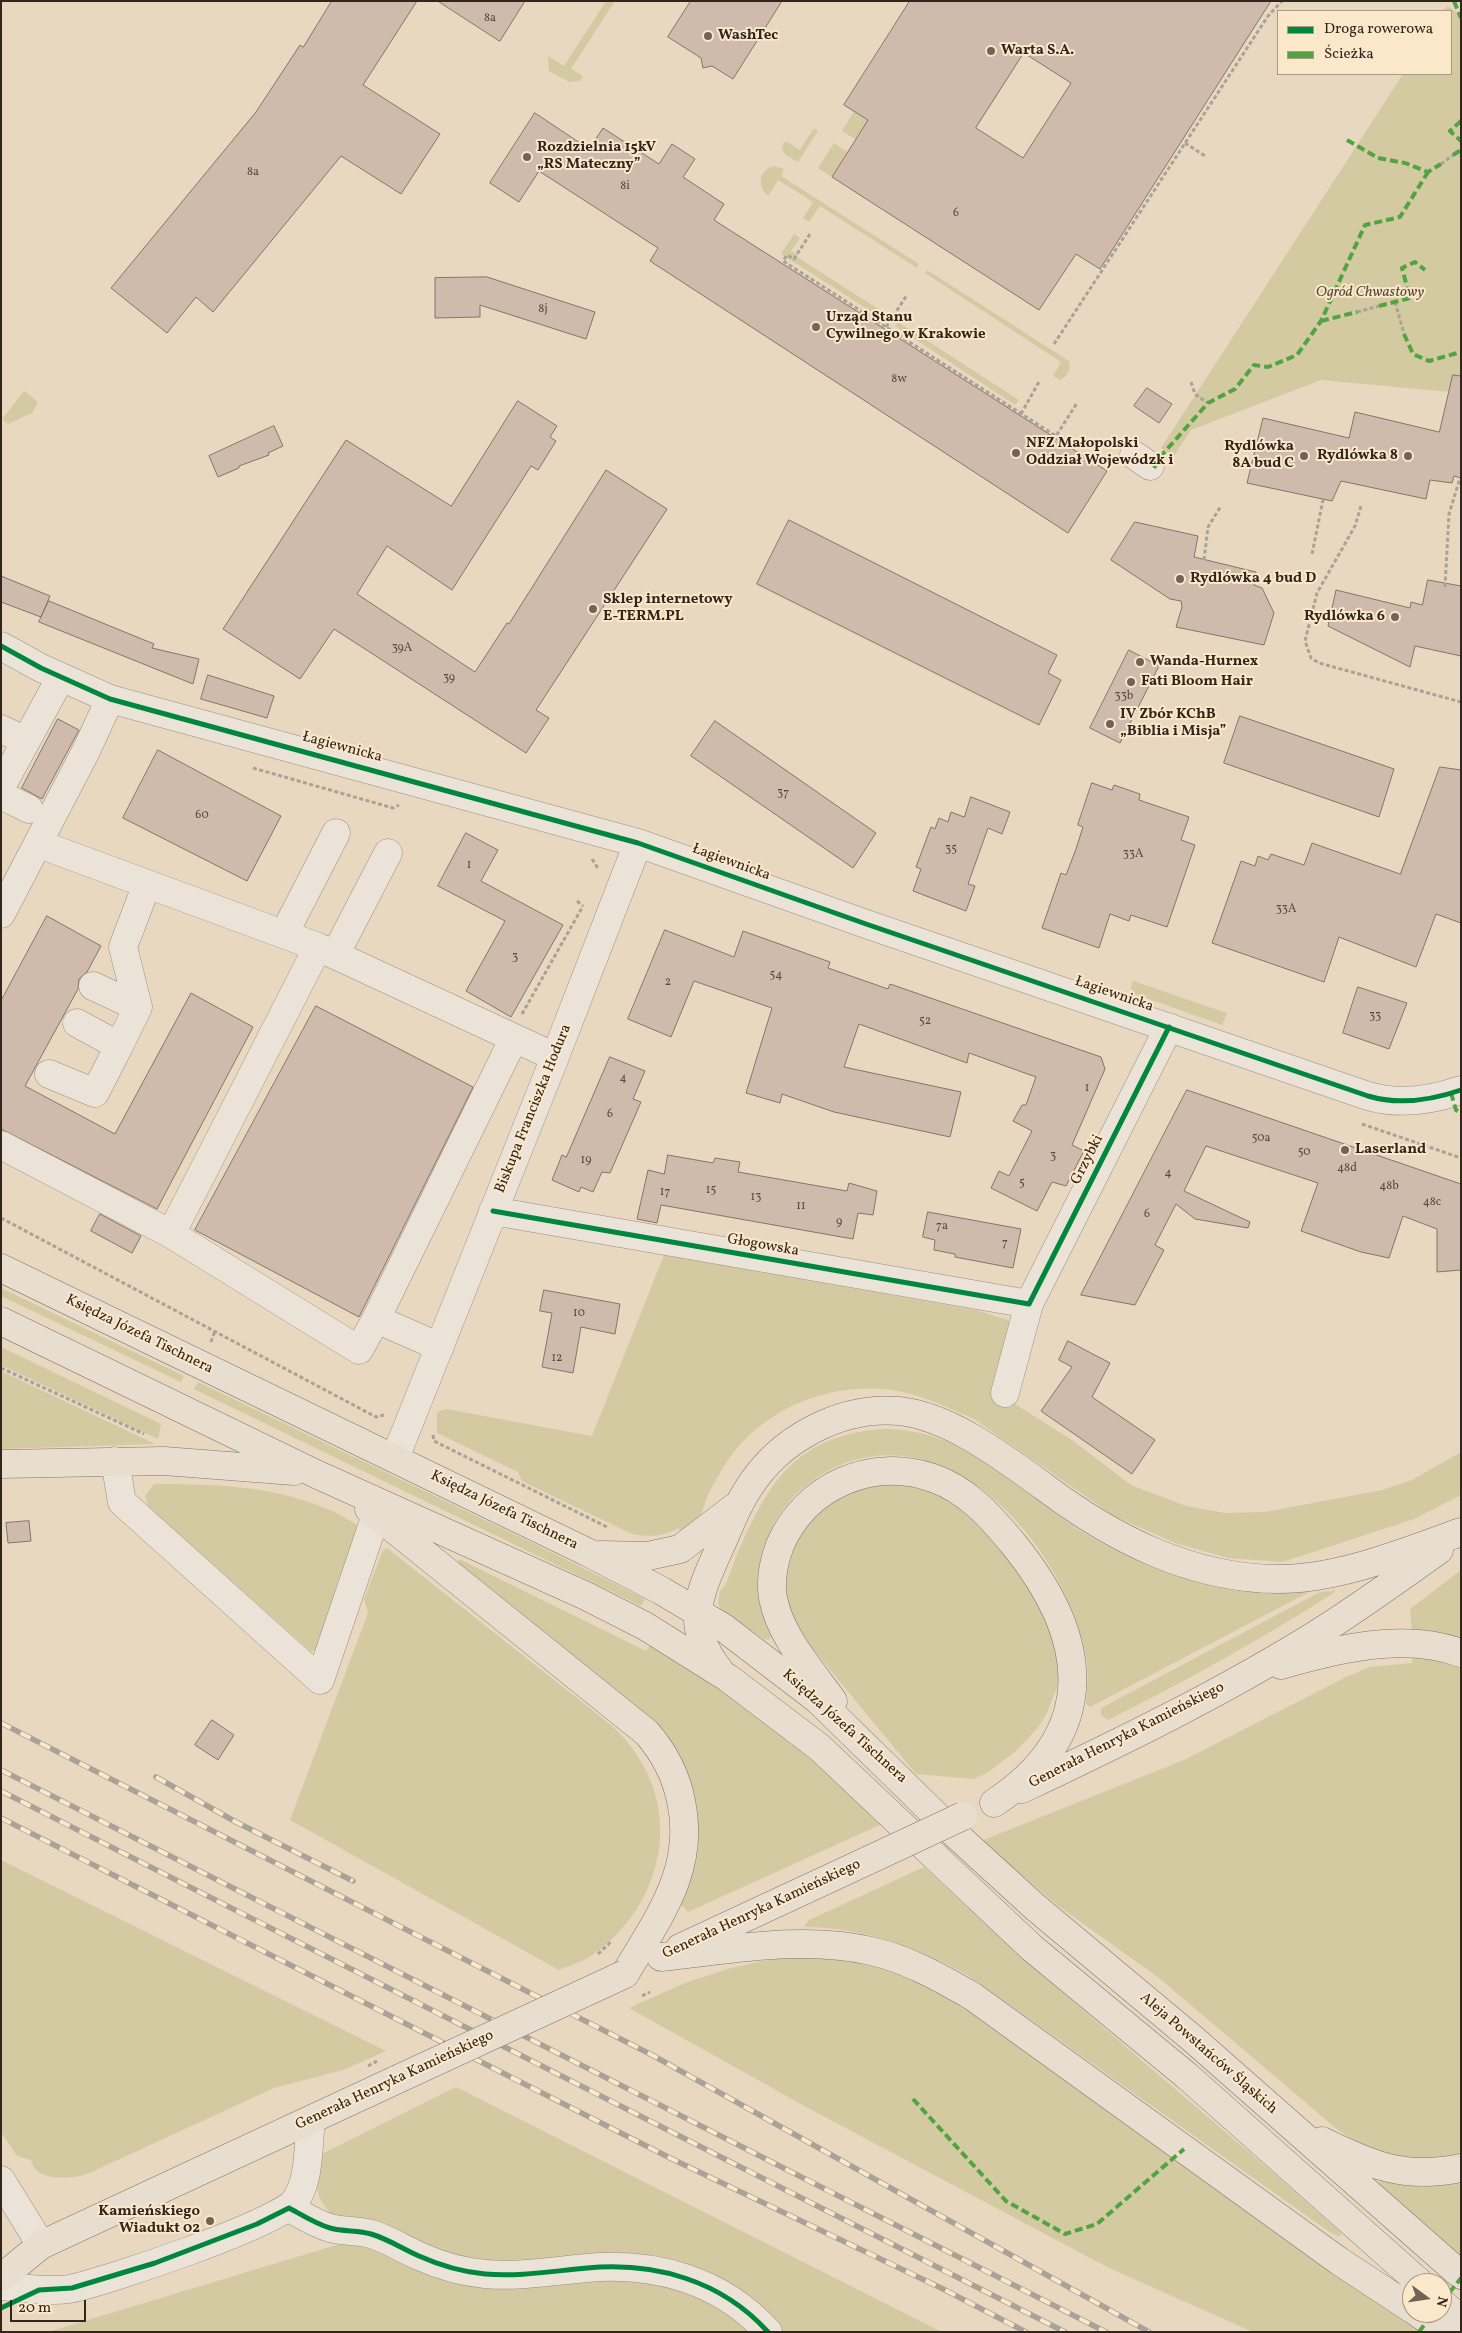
<!DOCTYPE html>
<html>
<head>
<meta charset="utf-8">
<style>
	body { margin:0 }
	#map { position:relative; width:1462px; height:2333px; overflow:hidden; background:#e8d8c0; font-family:Vollkorn,serif }
	canvas { display:block }
	.frame { position:absolute; inset:0; border:2px solid #31251d; pointer-events:none }
	.legend { position:absolute; left:1277px; top:10px; width:175px; height:65px; box-sizing:border-box; background:#fbe8cb; border:1px solid #aa9a85; margin:0; padding:6px 9px; list-style:none; font-size:15px; color:#31251d }
	.legend li { display:flex; align-items:center; gap:10px; height:25px }
	.legend b { width:25px; border:1px solid #aa9a85 }
	.north { position:absolute; left:1402px; top:2273px; width:50px; height:50px; box-sizing:border-box; background:#fbe8cb; border:1px solid #aa9a85; border-radius:50%; rotate:104deg; font-size:14px; font-weight:700; line-height:20px; text-align:center; color:#31251d }
	.north::after { content:''; display:block; margin:auto; width:18px; height:22px; background:#716456; clip-path:polygon(50% 0,100% 100%,50% 72%,0 100%) }
	.scale { position:absolute; left:10px; top:2300px; width:76px; height:22px; box-sizing:border-box; border:2px solid #31251d; border-top:0; padding-left:6px; font-size:15px; line-height:18px; white-space:nowrap; color:#31251d; -webkit-text-stroke:4px #fbe8cb; paint-order:stroke }
</style>
</head>
<body>
<div id="map">
<canvas width="1462" height="2333"></canvas>
<div class="frame"></div>
<ul class="legend">
<li><b style="height:6px;background:#00873e"></b>Droga rowerowa</li>
<li><b style="height:6px;background:#52a341"></b>Ścieżka</li>
</ul>
<div class="north">N</div>
<div class="scale">20 m</div>
</div>
<script>
const g = document.querySelector('canvas').getContext('2d');
g.lineJoin = 'round';
function paint(path, color) {
  g.fillStyle = color;
  g.fill(path, 'evenodd');
}
function stroke(path, color, width, dash) {
  g.strokeStyle = color;
  g.lineWidth = width;
  g.lineCap = dash ? 'butt' : 'round';
  g.setLineDash(dash || []);
  g.stroke(path);
}
function write(font, color, halo, rows, align = 'center') {
  g.font = font + ' Vollkorn,serif';
  g.lineWidth = 4;
  g.setLineDash([]);
  g.textBaseline = 'middle';
  g.strokeStyle = halo;
  g.fillStyle = color;
  for (const [text, x, y, turn = 0] of rows) {
    g.save();
    g.translate(x, y);
    g.rotate((+turn || 0) * Math.PI / 180);
    g.textAlign = isNaN(turn) ? turn : align;
    if (halo) g.strokeText(text, 0, 0);
    g.fillText(text, 0, 0);
    g.restore();
  }
}
paint(new Path2D(`
	M606 1H615L571 69 583 76 580 81 569 82 549 71 548 56 564 66Z
	M1447 6 1461 15V393L1321 380 1191 430 1174 456 1161 448 1403 74H1451V11H1443Z
	M854 111 875 125 868 136 860 132 855 139 842 131Z
	M814 128 818 131 798 162 786 155 782 149 783 143 787 142 800 150Z
	M834 143 847 152 832 177 818 168Z
	M774 166 784 169 781 176 919 264 917 268 820 206 809 222 803 218 813 202 778 180 768 196C757 186 758 170 774 166Z
	M794 234 800 238 791 251 798 255 797 257 886 314 883 319 781 254Z
	M927 270 1069 361C1072 369 1067 377 1060 380L1053 376 1061 362 925 273Z
	M898 322 1019 400 1015 405 895 326Z
	M24 391 38 402 32 413 8 424 2 419Z
	M1133 981 1227 1013 1222 1025 1135 994 1131 988Z
	M664 1255 976 1310 1008 1320 1012 1327 996 1392 1072 1440 1131 1485 1186 1506 1225 1513 1265 1512 1382 1490 1412 1480 1461 1452V1495L1414 1519 1283 1562 1228 1558 1175 1543 1114 1516 974 1419C951 1409 928 1398 903 1392 839 1379 769 1404 730 1457 721 1470 714 1483 707 1497 704 1505 702 1515 697 1522 693 1527 687 1531 683 1535L678 1528C664 1537 648 1537 632 1534L522 1481 518 1472 437 1433V1412L446 1409 592 1436Z
	M1 1288 184 1376 181 1382 1 1296Z
	M1 1347 161 1424 158 1439 1 1365Z
	M1 1371 153 1443 154 1444 1 1449Z
	M198 1382 539 1546 645 1599 641 1606 194 1389Z
	M884 1429C966 1428 1021 1494 1086 1534 1154 1575 1233 1596 1311 1591L1090 1707 1086 1704C1087 1688 1089 1672 1086 1656 1067 1556 964 1426 851 1461 818 1472 790 1494 774 1524 754 1564 753 1596 771 1636L769 1640 764 1639 720 1609 718 1603 720 1591C727 1587 732 1566 736 1557 768 1483 795 1435 884 1429Z
	M917 1483 974 1515 1034 1593 1059 1651V1682L1047 1713 1037 1729 1015 1752 987 1773 973 1779 916 1774 804 1638 789 1608 785 1590 787 1562 806 1520 856 1486Z
	M154 1484C224 1484 295 1486 356 1524L357 1529 335 1589 342 1592 324 1640 312 1652 149 1508 145 1496Z
	M387 1548 611 1725C684 1791 673 1893 597 1952 587 1960 571 1965 559 1970L290 1820 368 1613 364 1599 383 1550Z
	M459 1559 646 1651 650 1645C681 1663 714 1682 743 1704 792 1741 837 1782 882 1824L688 1912 680 1904C703 1859 704 1809 682 1764L455 1566Z
	M1461 1570V1641L1447 1635 1412 1629 1410 1609Z
	M1334 1588 1335 1592C1262 1639 1186 1681 1108 1720L1101 1715V1708L1320 1592 1333 1591Z
	M1412 1655H1423L1461 1668V2154C1413 2167 1379 2157 1338 2130L1159 1978 1057 1905 981 1841 1184 1760 1346 1677 1370 1667 1412 1663Z
	M1 1861V1860L386 2051 343 2070 274 2088 85 2175C68 2179 36 2182 31 2160L17 2156 1 2132Z
	M924 1867C1058 1994 1203 2109 1340 2232L1341 2236H1337L1328 2231 969 1976C919 1948 863 1927 804 1927L809 1920Z
	M790 1955 849 1959 895 1969 932 1984 1422 2332H1253L1109 2268 808 2108 629 2008 685 1983 731 1968Z
	M456 2087 942 2332H779L731 2287 485 2267 334 2216C315 2200 309 2174 324 2153Z
	M1382 2181 1422 2187 1461 2181V2260L1378 2187 1377 2183Z
	M353 2240 418 2263 590 2275 685 2286 755 2332H48Z`), '#d3caa1');
const building = new Path2D(`
	M332 1H417L363 85 440 134 401 194 341 156 213 312 196 297 167 333 111 288 256 112 300 45 303 47Z
	M438 1H525L500 41Z
	M691 1H782L733 79 712 66 703 68 701 58 668 37Z
	M910 1H1271L1100 269 1076 254 1039 310 832 177 868 120 844 105ZM1024 53 1071 83 1023 158 976 128Z
	M535 113 589 149 603 128 659 164 672 144 695 159 683 177 724 204 714 220 1107 471 1068 533 650 261 658 248 539 171 519 202 490 183Z
	M487 277 595 312 586 339 480 305V317L435 318V278Z
	M1453 375 1461 376V478L1454 476 1452 483 1430 480 1426 499 1341 481 1332 501 1247 483 1263 418 1349 438 1355 412 1439 432Z
	M1147 388 1172 404 1159 423 1134 406Z
	M518 401 557 426 550 437 556 441 538 470 531 466 452 590 387 546 357 594 475 672 507 623 509 624 606 470 667 509 536 710 549 718 526 753 334 629 300 679 223 629 346 440 451 506Z
	M274 426 283 446 268 453 269 455 239 466V468L218 477 209 456Z
	M789 520 1057 655 1048 673 1061 680 1039 725 757 584Z
	M1135 522 1198 536 1194 557 1256 572 1254 585 1262 588 1274 613 1264 645 1176 627 1182 607 1181 601 1170 599 1111 560Z
	M1 576 50 596 41 617 1 602Z
	M1428 580 1461 586V656L1415 646 1410 667 1328 626 1336 590 1410 608 1411 602 1422 605Z
	M49 601 154 644 152 648 199 659 193 684 39 622Z
	M1129 650 1159 666 1120 743 1090 728Z
	M208 675 274 696 267 718 201 699Z
	M1240 716 1394 769 1379 817 1224 763Z
	M58 719 79 730 42 799 22 788Z
	M715 721 876 833 853 868 691 756Z
	M158 750 281 816 247 881 123 818Z
	M1440 767 1461 770V923L1436 914 1416 967 1339 937 1324 982 1212 943 1241 861 1255 866 1258 856 1268 860 1271 854 1304 865 1312 843 1400 874Z
	M1092 783 1112 790 1114 785 1140 794 1139 800 1189 817 1181 840 1195 845 1167 927 1131 915 1129 921 1110 914 1099 948 1042 928 1061 873 1066 875 1076 849 1083 827 1078 825Z
	M971 797 1010 812 1002 834 988 828 968 884 975 886 966 911 913 891 921 869 916 867 931 827 935 829 939 818 948 822 951 812 964 817Z
	M466 833 498 850 481 881 563 925 511 1017 466 991 505 921 438 886Z
	M47 916 101 946 87 972 79 979 78 989 25 1086 115 1134 191 993 253 1027 157 1209 1 1129V1001Z
	M665 930 734 957 743 931 830 962 828 968 888 989 890 984 1101 1057 1105 1069 1072 1145 1084 1151 1066 1186 1052 1182 1037 1211 991 1188 999 1171 1009 1176 1032 1131 1013 1121 1022 1105H1026L1036 1077 969 1053 967 1063 859 1024 844 1067 961 1092 950 1137 834 1112 782 1094 780 1103 746 1093 772 1008 694 981 671 1037 628 1019Z
	M1358 987 1407 1003 1389 1049 1343 1033Z
	M316 1006 473 1087 359 1317 195 1230Z
	M610 1057 645 1071 633 1099 641 1102 610 1173 602 1172 593 1192 581 1187 579 1192 552 1180 562 1155 566 1157Z
	M1187 1090 1461 1184V1270L1437 1272V1229L1403 1216 1389 1258 1361 1252 1301 1231 1318 1183 1206 1146 1184 1191 1250 1222 1248 1228 1195 1219 1176 1204 1155 1245 1164 1250 1135 1305 1081 1295Z
	M668 1155 713 1163 715 1158 740 1162 738 1172 847 1191 849 1183 877 1191 873 1215 858 1213 853 1239 661 1205 657 1223 637 1219 648 1170 664 1174Z
	M928 1212 1021 1229 1013 1268 955 1257V1254L934 1250 935 1240 923 1237Z
	M100 1214 141 1236 132 1253 91 1231Z
	M544 1290 620 1304 615 1334 581 1327 573 1373 542 1367 552 1313 540 1311Z
	M1068 1341 1110 1363 1092 1397 1155 1440 1132 1474 1041 1411 1072 1367 1059 1360Z
	M29 1521 31 1541 8 1543 6 1523Z
	M212 1720 234 1735 218 1760 195 1745Z`);
paint(building, '#d0baac');
stroke(building, '#80766a', 1);
const minor = new Path2D(`
	M1134 455 1150 466
	M1 646 41 668 110 699 638 843 866 924 1368 1096C1398 1105 1432 1100 1461 1090
	M1 729 26 741
	M1 787 61 677
	M1 795 29 809
	M39 844 318 947 555 1057
	M1 914 86 751 110 699
	M284 934 336 833
	M335 955 388 853
	M93 986 138 1007 123 947 147 884
	M77 1023 119 1046 138 1007
	M49 1074 95 1093 119 1046
	M1 1145 171 1234 318 947
	M493 1211 1029 1304
	M171 1234 359 1350 376 1319 440 1347
	M376 1319 514 1038
	M1005 1393 1029 1304 1169 1027
	M395 1458 555 1057 638 843
	M115 1461 122 1502 320 1680 376 1515
	M1 2180 41 2245
	M289 2208C302 2215 316 2224 330 2228 344 2232 358 2230 371 2234 388 2239 403 2249 419 2256 439 2265 463 2272 485 2274 519 2277 553 2271 587 2268 655 2262 721 2280 768 2332
	M1 2286C24 2288 47 2292 69 2289 102 2283 280 2223 295 2201 310 2180 308 2145 311 2120`);
const major = new Path2D(`
	M1 1268 589 1553 662 1591 724 1628 818 1700 954 1833 1035 1907 1193 2039 1461 2275
	M1 1321 316 1474 586 1596 645 1626 728 1678 819 1747 1032 1948 1187 2076 1420 2283
	M1 1464 164 1461 294 1471
	M369 1509 647 1733C664 1753 676 1775 681 1801 696 1869 658 1918 625 1974
	M601 1555 648 1556 680 1549 735 1507
	M1281 1665C1337 1649 1404 1632 1461 1653
	M720 1671C683 1626 699 1594 720 1547 729 1528 736 1507 748 1489 779 1439 840 1406 899 1411 949 1416 1003 1457 1043 1486 1112 1538 1191 1579 1279 1579 1339 1579 1405 1552 1461 1532
	M833 1701C811 1670 780 1636 773 1598 770 1581 774 1561 780 1545 806 1485 872 1457 933 1478 968 1490 993 1519 1015 1546 1089 1638 1101 1732 994 1803
	M1022 1789C1123 1741 1224 1692 1320 1632 1361 1606 1400 1578 1439 1550
	M680 1948 869 1860
	M661 1957C729 1950 803 1935 871 1951 907 1959 939 1977 972 1996L1339 2261 1412 2309
	M1322 2141C1371 2165 1405 2180 1461 2168
	M1 2278 41 2245 398 2079
	M1442 2303 1461 2320
	M1418 2313 1446 2332`);
stroke(minor, '#998f81', 29);
stroke(major, '#80766a', 29);
stroke(new Path2D(`
	M1185 143 1205 156
	M1441 164 1453 155
	M810 234 794 259 787 255 783 261 1056 436 1077 403
	M1395 302 1404 334
	M1357 312 1379 306
	M886 327 907 295
	M1054 344 1268 16 1282 1
	M1191 382 1195 394 1208 403
	M1021 414 1040 380
	M1361 506 1355 526 1317 593 1305 641 1311 658 1319 663 1461 702
	M1312 554 1323 500
	M1204 560 1208 527 1221 506
	M1445 587 1449 514 1460 478
	M253 768 393 808 399 805
	M592 859 599 870
	M577 901 583 906
	M522 1014 583 906
	M1362 1124 1461 1158
	M1 1218 376 1417 384 1415
	M211 1342 215 1331
	M1 1368 144 1434
	M433 1435 434 1441 609 1528
	M598 1954 612 1941`), '#a9a298', 3, [4, 2.5]);
stroke(minor, '#ebe3d7', 28);
stroke(major, '#e7ded0', 28);
const rail = new Path2D(`
	M1 1723 652 2055 1149 2332
	M1 1770 1106 2332
	M156 1777 236 1822 353 1881
	M1 1791 1065 2332
	M1 1818 670 2158 943 2289 1026 2332`);
stroke(rail, '#a9a298', 5.5);
stroke(rail, '#fbe8cb', 4, [11]);
const majorBridge = new Path2D(`
	M869 1860 963 1816
	M398 2079 625 1974`);
stroke(majorBridge, '#80766a', 29, []);
stroke(new Path2D(`
	M642 1996 650 1992
	M368 2066 377 2061`), '#a9a298', 3, [4, 2.5]);
stroke(majorBridge, '#e7ded0', 28);
stroke(new Path2D(`
	M1454 1 1461 18
	M1461 121 1450 131 1461 141
	M1347 140 1378 158 1405 163 1428 172 1441 164
	M1453 155 1461 150
	M1379 306 1410 298 1402 268 1415 262 1425 270
	M1321 321 1357 312
	M1404 334 1413 354 1429 361 1461 352
	M1154 468 1161 456 1208 403 1235 389 1254 365 1268 367 1297 355 1321 321 1365 225 1400 217 1428 172
	M1451 1093 1456 1110 1461 1114
	M913 2099 1006 2201 1065 2234 1097 2224 1184 2149
	M1442 2302 1461 2278
	M1419 2332 1433 2313`), '#52a341', 4, [8, 4]);
stroke(new Path2D(`
	M1 646 41 668 110 699 638 843 866 924 1368 1096C1398 1105 1432 1100 1461 1090
	M493 1211 1029 1304 1169 1027
	M1 2308 39 2290 72 2288 155 2263 257 2224 289 2208C302 2215 316 2224 330 2228 344 2232 358 2230 371 2234 388 2239 403 2249 419 2256 439 2265 463 2272 485 2274 519 2277 553 2271 587 2268 655 2262 721 2280 768 2332`), '#00873e', 5);
for (const [x, y, r, color] of [
	[708,36,5,"#716456"],
	[991,51,5,"#716456"],
	[527,157,5,"#716456"],
	[816,327,5,"#716456"],
	[1016,453,5,"#716456"],
	[1304,456,5,"#716456"],
	[1408,456,5,"#716456"],
	[1180,579,5,"#716456"],
	[593,609,5,"#716456"],
	[1395,617,5,"#716456"],
	[1140,662,5,"#716456"],
	[1131,682,5,"#716456"],
	[1110,724,5,"#716456"],
	[1345,1150,5,"#716456"],
	[210,2221,5,"#716456"]
]) {
  const dot = new Path2D();
  dot.arc(x, y, r, 0, 2 * Math.PI);
  g.fillStyle = color;
  g.fill(dot);
  stroke(dot, '#fbe8cb', 2);
}
write('12px', '#594a41', null, [
	["8a",490,19],
	["8a",253,173],
	["8i",625,187],
	["6",956,214],
	["8j",543,310],
	["8w",899,380],
	["39A",402,649],
	["39",449,679],
	["33b",1124,697],
	["37",783,794],
	["60",202,816],
	["35",951,850],
	["33A",1133,855],
	["1",469,866],
	["33A",1286,910],
	["3",515,958],
	["54",776,976],
	["2",668,983],
	["33",1375,1017],
	["52",925,1022],
	["4",623,1079],
	["1",1087,1089],
	["6",610,1115],
	["50a",1261,1139],
	["50",1304,1153],
	["3",1053,1157],
	["19",586,1161],
	["48d",1347,1169],
	["4",1168,1174],
	["5",1022,1184],
	["48b",1389,1187],
	["15",711,1191],
	["17",665,1193],
	["13",756,1198],
	["48c",1432,1203],
	["11",801,1207],
	["6",1147,1215],
	["9",839,1223],
	["7a",942,1227],
	["7",1005,1244],
	["10",579,1314],
	["12",557,1359]
]);
write('bold 15px', '#31251d', '#fbe8cb', [
	["WashTec",718,36],
	["Warta S.A.",1001,51],
	["Rozdzielnia 15kV",537,148],
	["„RS Mateczny”",537,165],
	["Urząd Stanu",826,318],
	["Cywilnego w Krakowie",826,335],
	["NFZ Małopolski",1026,444],
	["Oddział Wojewódzk i",1026,461],
	["Rydlówka",1294,447,"right"],
	["8A bud C",1294,464,"right"],
	["Rydlówka 8",1398,456,"right"],
	["Rydlówka 4 bud D",1190,579],
	["Sklep internetowy",603,600],
	["E-TERM.PL",603,617],
	["Rydlówka 6",1385,617,"right"],
	["Wanda-Hurnex",1150,662],
	["Fati Bloom Hair",1141,682],
	["IV Zbór KChB",1120,715],
	["„Biblia i Misja”",1120,732],
	["Laserland",1355,1150],
	["Kamieńskiego",200,2212,"right"],
	["Wiadukt 02",200,2229,"right"]
], 'left');
write('italic 15px', '#554c38', '#fbe8cb', [
	["Ogród Chwastowy",1370,293]
]);
write('15px', '#31251d', '#fbe8cb', [
	["Łagiewnicka",342,748,15],
	["Łagiewnicka",731,863,20],
	["Łagiewnicka",1114,995,19],
	["Biskupa Franciszka Hodura",534,1109,-68],
	["Grzybki",1088,1160,-63],
	["Głogowska",763,1246,10],
	["Księdza Józefa Tischnera",139,1335,26],
	["Księdza Józefa Tischnera",504,1511,26],
	["Księdza Józefa Tischnera",844,1727,42],
	["Generała Henryka Kamieńskiego",1127,1736,-27],
	["Generała Henryka Kamieńskiego",762,1910,-25],
	["Aleja Powstańców Śląskich",1208,2054,41],
	["Generała Henryka Kamieńskiego",395,2081,-25]
]);
</script>
</body>
</html>
